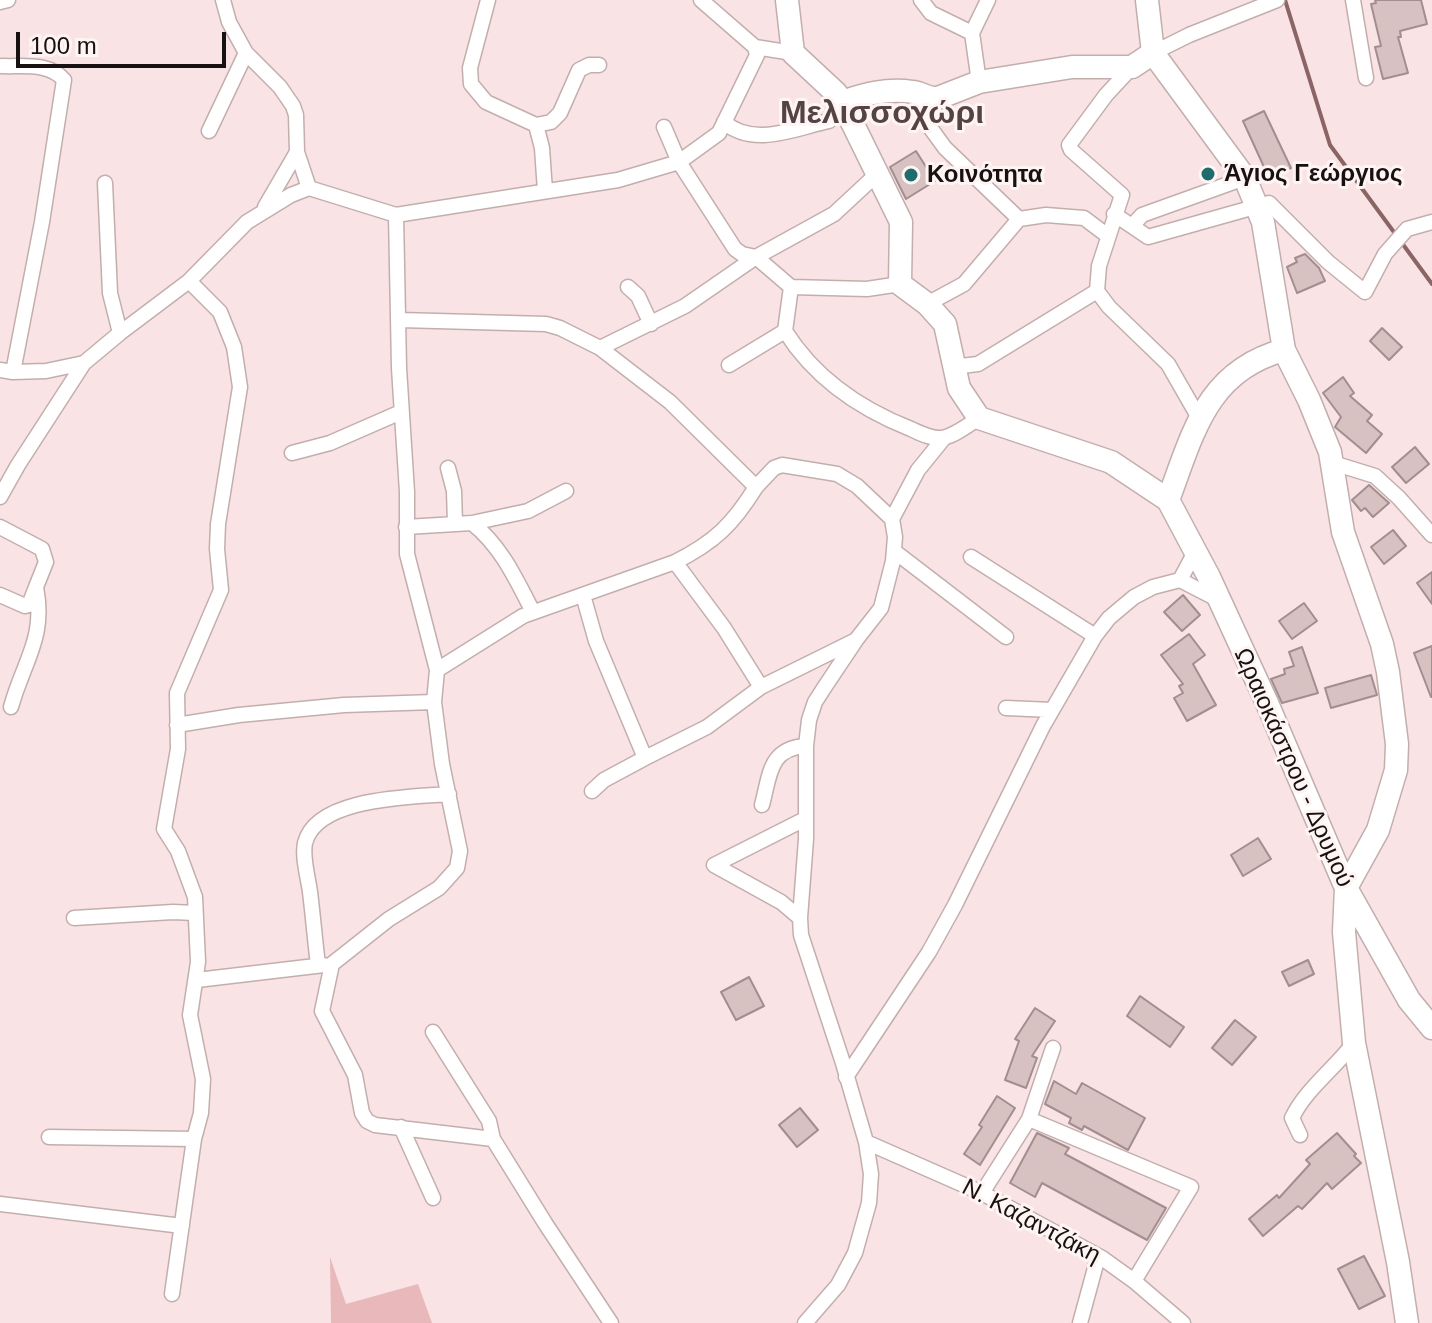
<!DOCTYPE html>
<html>
<head>
<meta charset="utf-8">
<style>
	body { margin:0 }
	#map { position:relative; width:1432px; height:1323px; overflow:hidden; background:#fae3e4; font-family:Arial,sans-serif }
	canvas { display:block }
	.scale { position:absolute; left:16px; top:32px; width:210px; height:36px; box-sizing:border-box; border:4px solid #181111; border-top:0; padding-left:10px; font-size:24px; line-height:28px; white-space:nowrap; color:#181111; -webkit-text-stroke:6px #fef4f4; paint-order:stroke }
</style>
</head>
<body>
<div id="map">
<canvas width="1432" height="1323"></canvas>
<div class="scale">100 m</div>
</div>
<script>
const g = document.querySelector('canvas').getContext('2d');
g.lineJoin = 'round';
function paint(path, color) {
  g.fillStyle = color;
  g.fill(path, 'evenodd');
}
function stroke(path, color, width, dash) {
  g.strokeStyle = color;
  g.lineWidth = width;
  g.lineCap = dash ? 'butt' : 'round';
  g.setLineDash(dash || []);
  g.stroke(path);
}
function write(font, color, halo, rows, align = 'center') {
  g.font = font + ' Arial,sans-serif';
  g.lineWidth = 6;
  g.setLineDash([]);
  g.textBaseline = 'middle';
  g.strokeStyle = halo;
  g.fillStyle = color;
  for (const [text, x, y, turn = 0] of rows) {
    g.save();
    g.translate(x, y);
    g.rotate((+turn || 0) * Math.PI / 180);
    g.textAlign = isNaN(turn) ? turn : align;
    if (halo) g.strokeText(text, 0, 0);
    g.fillText(text, 0, 0);
    g.restore();
  }
}
paint(new Path2D(`
	M330 1257 346 1304 418 1284 432 1323H331Z`), '#e8b8ba');
stroke(new Path2D(`
	M1285 0 1330 145 1432 284`), '#8b6566', 4);
const building = new Path2D(`
	M1375 0H1421L1427 24 1400 31 1401 37H1398L1408 73 1383 79 1375 47 1381 46 1371 4 1376 3Z
	M1264 111 1291 168 1269 178 1243 121Z
	M916 151 935 181 906 199 890 167Z
	M1305 254 1319 268 1325 281 1297 293 1287 267 1297 262 1295 258Z
	M1382 328 1402 347 1389 360 1370 341Z
	M1343 377 1354 393 1350 396 1372 415 1367 421 1382 434 1366 453 1335 427 1341 417 1323 393Z
	M1415 447 1429 464 1406 483 1392 467Z
	M1369 485 1389 503 1373 517 1365 508 1361 511 1352 500Z
	M1393 530 1406 546 1384 564 1371 547Z
	M1432 572V604L1417 583Z
	M1183 595 1200 615 1182 631 1164 612Z
	M1304 603 1317 621 1292 639 1279 621Z
	M1189 634 1205 655 1193 664 1216 705 1187 721 1174 698 1183 693 1179 686 1183 684 1161 655Z
	M1432 646V697H1431L1414 653Z
	M1302 647 1318 693 1282 703 1271 679 1285 674 1284 669 1294 666 1289 652Z
	M1371 675 1377 695 1331 708 1325 688Z
	M1258 838 1271 859 1243 876 1231 855Z
	M1308 960 1314 974 1289 986 1282 972Z
	M749 977 764 1006 736 1020 721 992Z
	M1140 996 1184 1027 1170 1047 1127 1016Z
	M1035 1008 1055 1021 1032 1056 1037 1058 1026 1088 1005 1080 1019 1041 1015 1039Z
	M1235 1020 1256 1037 1232 1065 1212 1048Z
	M1054 1081 1076 1094 1082 1083 1145 1118 1128 1150 1084 1126 1082 1130 1069 1123 1071 1118 1045 1104Z
	M997 1096 1015 1108 980 1165 964 1154 982 1127 979 1125Z
	M800 1108 818 1130 797 1147 779 1125Z
	M1037 1133 1069 1148 1065 1154 1166 1208 1147 1240 1042 1183 1035 1197 1010 1183Z
	M1337 1133 1356 1154 1354 1156 1361 1163 1332 1189 1327 1183 1302 1209 1298 1206 1263 1236 1249 1219 1277 1195 1279 1198 1310 1164 1306 1160Z
	M1364 1256 1385 1296 1359 1309 1338 1269Z`);
paint(building, '#d7c1c1');
stroke(building, '#a38e8f', 2);
const street = new Path2D(`
	M223 0 229 22 246 53 280 87 293 106 296 115 297 152 309 188
	M488 0 470 68 471 84 486 102 536 125 551 122 560 113 579 70 589 65H599
	M921 0 931 13 972 33 979 82
	M1353 0 1366 78
	M0 2 8 0
	M972 33 988 0
	M755 47 793 53
	M1153 53 1189 35 1277 0
	M2 66C23 67 49 62 64 80L42 222 13 372
	M1132 67 1106 95 1069 145 1071 150 1122 195 1099 266 1097 291 1109 307 1168 364 1199 418
	M915 92 929 126 945 148 1019 219 1046 215 1084 218 1108 236
	M724 122C753 148 796 128 829 121L842 102
	M536 125 542 148 545 191
	M664 127 679 162 735 249 742 254 756 257 791 287 785 331C814 377 860 409 911 429 920 433 931 439 941 438 953 437 968 425 979 418
	M209 131 246 53
	M105 183 110 293 120 333
	M265 207 297 152
	M1114 214 1148 237 1269 203 1328 262 1365 292 1385 254 1407 229 1432 222
	M1133 225 1142 215 1245 178
	M628 287 638 296 651 324
	M791 287 867 289 900 284
	M927 304 964 284 1019 219
	M400 320 546 324 560 328 600 348 685 306 756 257 834 214 876 175
	M600 348 670 402 756 487C733 524 715 542 675 562
	M953 358 961 366 978 364 1097 291
	M729 365 785 331
	M0 370 13 372 46 371 84 363 120 333 189 281 247 222 291 195 309 188 396 215
	M292 453 330 443 401 412
	M1333 463 1375 476 1399 498 1432 535
	M448 468 454 491 455 523
	M756 487 774 468 782 465 837 474 857 486 892 519
	M0 497 18 465 84 363
	M472 523 528 511 566 491
	M0 527 42 549 46 562 36 587
	M406 527 472 523C501 546 516 579 533 612
	M1196 550 1180 580 1217 599
	M894 551 1006 637
	M971 557 1095 636
	M0 595 25 606 29 605 36 587C46 638 24 660 11 707
	M583 595 596 641 645 758 707 727 761 687
	M437 670 523 616 675 562 724 628 761 687 856 640
	M1006 708 1052 710
	M177 725 239 715 344 705 434 702
	M592 791 604 780 645 758
	M762 805C770 775 769 748 806 746
	M74 918 173 912 195 913
	M800 918 781 902 714 865 805 819
	M318 965C315 941 313 916 310 892 308 877 302 857 305 843 316 797 412 797 449 794
	M197 980 324 965
	M433 1032 489 1121 493 1139
	M846 1077 929 952 955 905 1043 726 1095 636 1109 618 1134 597 1153 587 1180 580
	M1029 1119 1053 1048
	M401 1127 433 1198
	M1300 1135 1292 1118C1305 1090 1335 1068 1354 1043
	M49 1137 194 1139 201 1113 203 1079 190 1015 198 962 195 897 178 851 164 829 178 749 177 693 221 590 217 549 218 524 240 387 234 347 220 312 189 281
	M866 1142 982 1193 1102 1258 1134 1281 1183 1323
	M982 1193 1029 1119 1191 1187 1134 1281
	M0 1204 182 1226
	M172 1294 194 1139
	M611 1323 545 1223 493 1139 375 1125 367 1121 362 1113 355 1075 322 1011 332 964 389 919 439 888 457 868 460 851 442 764 434 702 437 670 407 554V492L399 368 396 215 618 180 679 162 719 133 757 55 755 47 701 0
	M805 1323 838 1285 855 1253 869 1203 871 1174 866 1142 843 1063 801 935 800 918 806 839V746L809 720 815 702 824 688 856 640 881 608 893 561 895 537 892 519 918 470 944 438
	M1080 1323 1098 1257`);
const secondary = new Path2D(`
	M787 0 793 53 836 93 842 102 901 222 900 284 927 304 945 324 959 388 979 418 1111 462 1168 500 1209 577 1267 703 1346 888 1409 1000 1432 1028
	M1147 0 1153 53 1245 178 1263 222 1284 350 1309 400 1330 452 1343 532 1382 644 1388 672 1397 744 1396 770 1378 830 1346 888 1344 932 1354 1043 1398 1262 1407 1323
	M842 102C865 94 887 88 913 92 922 93 928 99 938 98L979 82 1072 67H1132L1153 53
	M1168 500C1193 434 1206 371 1284 350`);
stroke(street, '#c3aeae', 17);
stroke(secondary, '#c3aeae', 25);
stroke(street, '#fff', 14);
stroke(secondary, '#fff', 22);
for (const [x, y, r, color] of [
	[1208,174,8,"#206c6d"],
	[911,175,8,"#206c6d"]
]) {
  const dot = new Path2D();
  dot.arc(x, y, r, 0, 2 * Math.PI);
  g.fillStyle = color;
  g.fill(dot);
  stroke(dot, '#fef4f4', 3);
}
write('bold 24px', '#181111', '#fef4f4', [
	["Άγιος Γεώργιος",1224,174],
	["Κοινότητα",927,175]
], 'left');
write('24px', '#181111', '#fef4f4', [
	["Ωραιοκάστρου - Δρυμού",1293,768,66],
	["Ν. Καζαντζάκη",1031,1222,28]
]);
write('bold 32px', '#554344', '#fef4f4', [
	["Μελισσοχώρι",882,114]
]);
</script>
</body>
</html>
